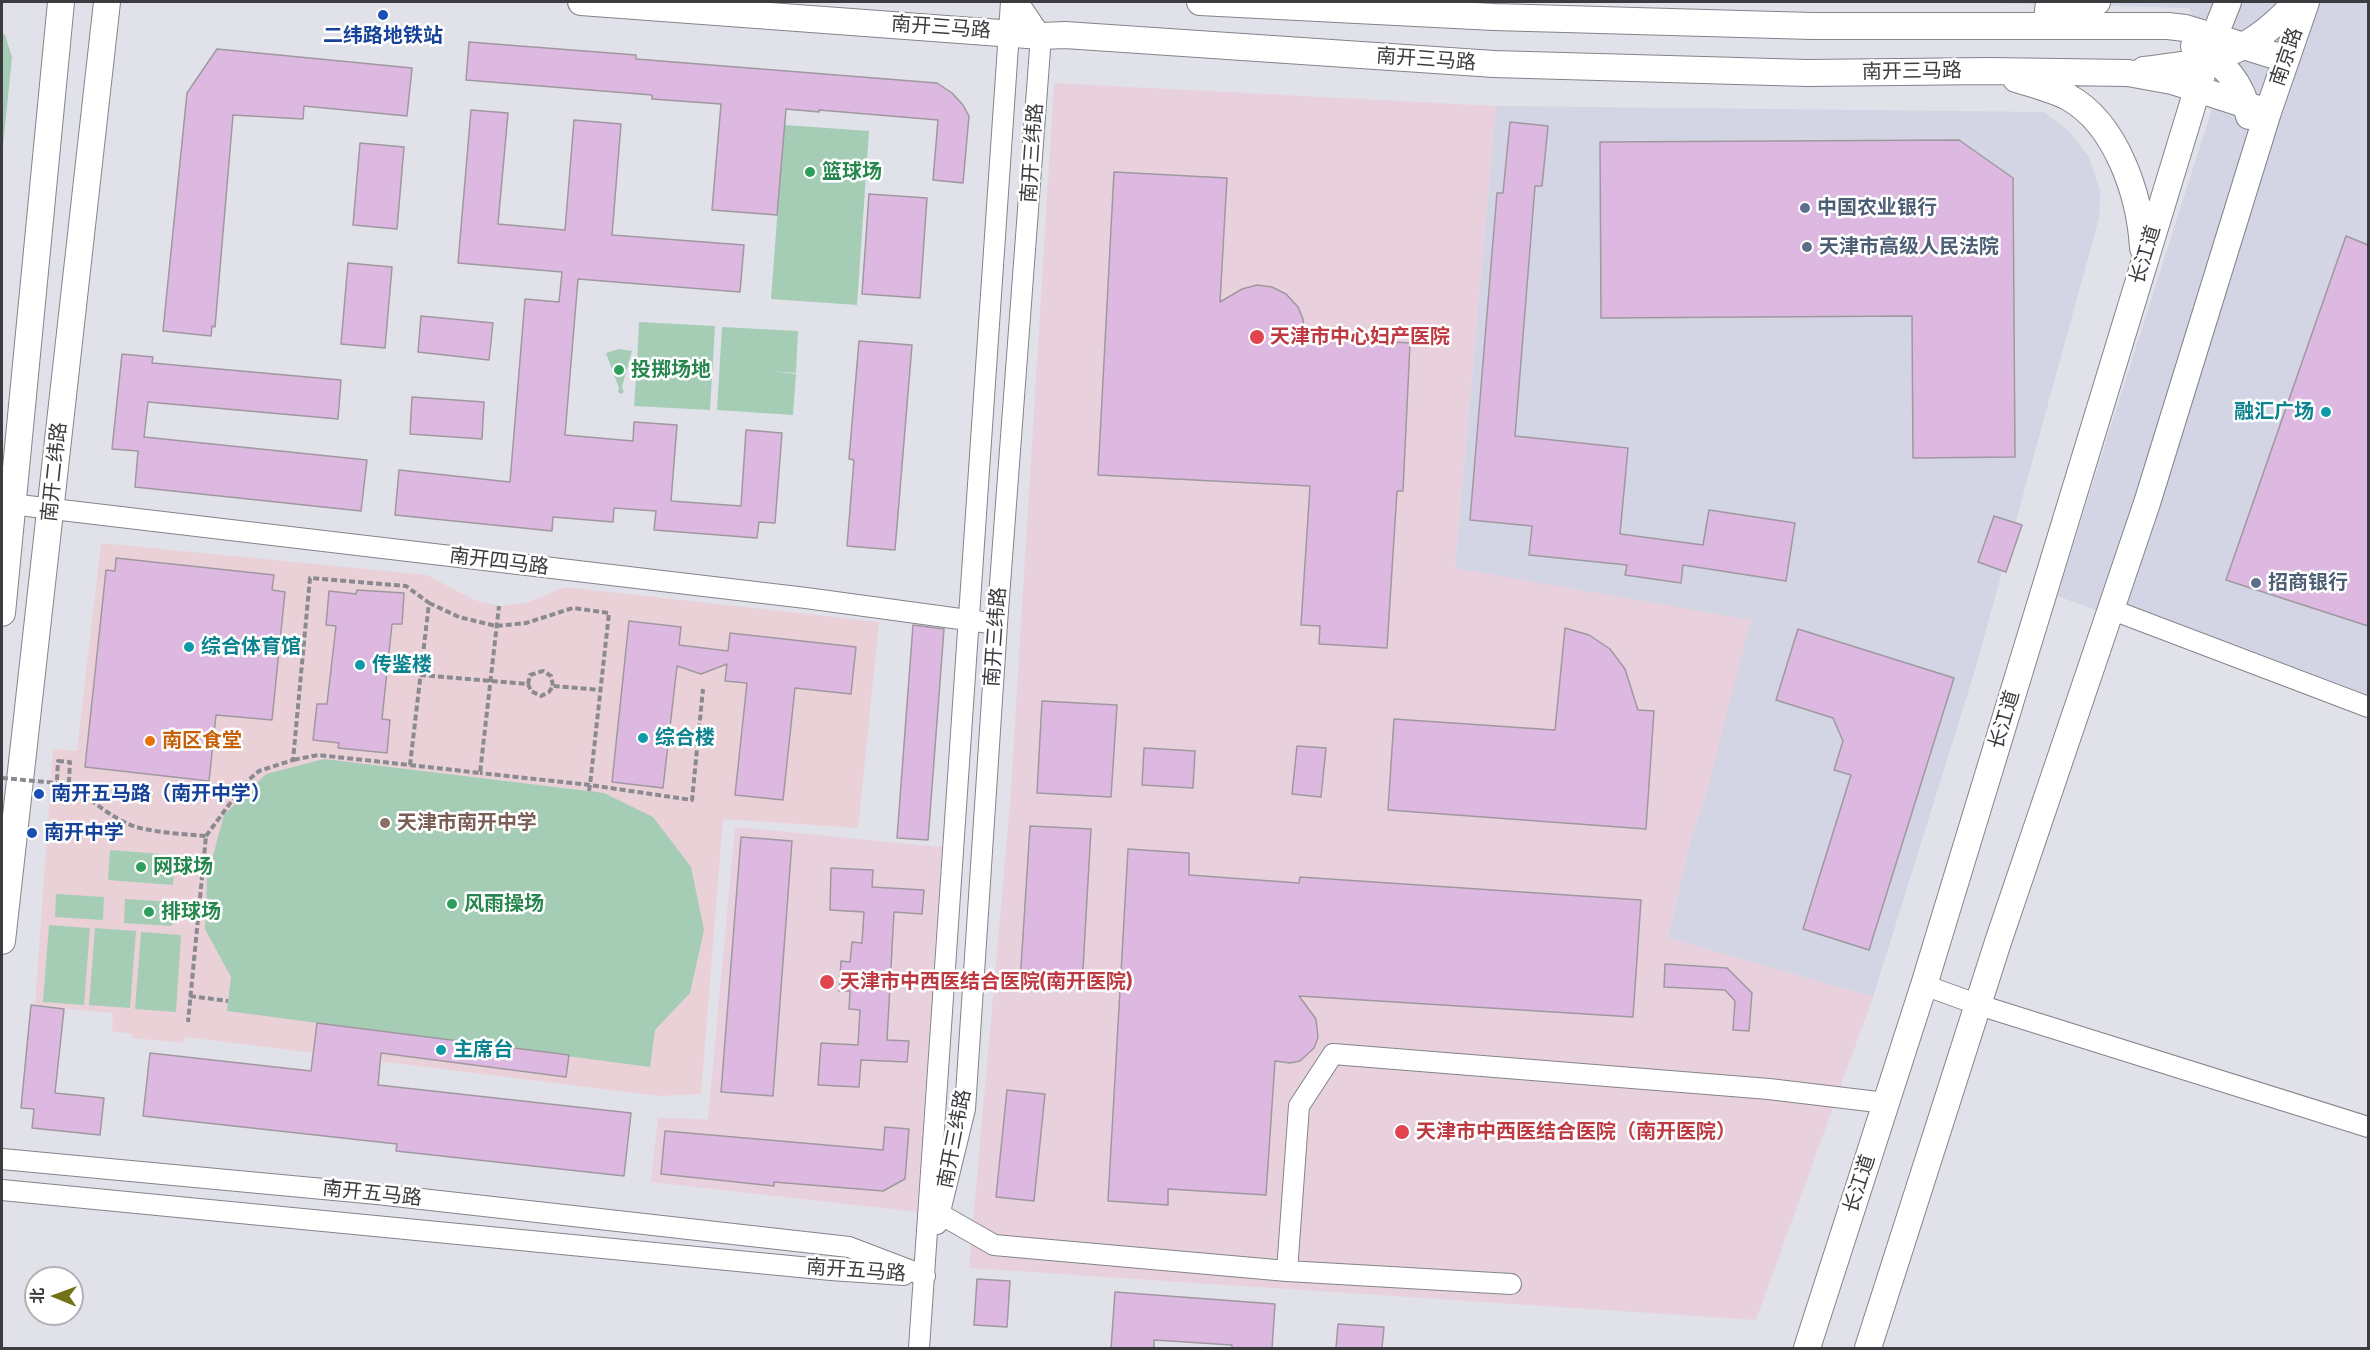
<!DOCTYPE html>
<html>
<head>
<meta charset="utf-8">
<style>
	body { margin:0 }
	#map { position:relative; width:2370px; height:1350px; overflow:hidden; background:#e1e1ea; font-family:"Fira Sans Condensed","Noto Sans SC",sans-serif }
	canvas { display:block }
	.frame { position:absolute; inset:0; border:3px solid #3c3c40; pointer-events:none }
	.north { position:absolute; left:24px; top:1266px; width:60px; height:60px; box-sizing:border-box; background:#fff; border:2px solid #b1b1b3; border-radius:50%; rotate:271deg; font-size:16px; font-weight:700; line-height:24px; text-align:center; color:#3c3c40 }
	.north::after { content:''; display:block; margin:auto; width:21px; height:27px; background:#747216; clip-path:polygon(50% 0,100% 100%,50% 72%,0 100%) }
</style>
</head>
<body>
<div id="map">
<canvas width="2370" height="1350"></canvas>
<div class="frame"></div>
<div class="north">北</div>
</div>
<script>
const g = document.querySelector('canvas').getContext('2d');
g.lineJoin = 'round';
function paint(path, color) {
  g.fillStyle = color;
  g.fill(path, 'evenodd');
}
function stroke(path, color, width, dash) {
  g.strokeStyle = color;
  g.lineWidth = width;
  g.lineCap = dash ? 'butt' : 'round';
  g.setLineDash(dash || []);
  g.stroke(path);
}
function write(font, color, halo, rows, align = 'center') {
  g.font = font + ' "Fira Sans Condensed","Noto Sans SC",sans-serif';
  g.lineWidth = 5;
  g.setLineDash([]);
  g.textBaseline = 'middle';
  g.strokeStyle = halo;
  g.fillStyle = color;
  for (const [text, x, y, turn = 0] of rows) {
    g.save();
    g.translate(x, y);
    g.rotate((+turn || 0) * Math.PI / 180);
    g.textAlign = isNaN(turn) ? turn : align;
    if (halo) g.strokeText(text, 0, 0);
    g.fillText(text, 0, 0);
    g.restore();
  }
}
paint(new Path2D(`
	M1960 2H2368V709L2057 596 2224 71 2189 8Z
	M1496 106 2044 112 2069 131 2089 157 2100 190 2099 218 1975 670 1873 997 1668 938 1691 839 1709 784 1455 568Z`), '#d3d4e4');
paint(new Path2D(`
	M101 543 427 575 474 600 499 606 526 603 565 587 879 622 858 828 723 819 701 1094 658 1096 185 1037 184 1043 132 1038V1034L112 1031 113 1013 35 1006 53 749 77 751Z`), '#ead1d8');
paint(new Path2D(`
	M1054 83 1496 106 1455 568 1751 620 1709 784 1691 839 1668 938 1873 997 1756 1320 969 1268 1010 804Z
	M735 827 942 847 917 1212 651 1182 658 1118 708 1119Z`), '#e8d1dd');
paint(new Path2D(`
	M2 32 5 35 12 57 2 156Z
	M784 125 869 131 857 305 771 299Z
	M639 322 715 326 710 410 634 406 637 364 662 365 637 363Z
	M722 327 798 331 796 373 769 371 796 374 793 415 717 410Z
	M619 349 632 351 622 387 624 392 621 394 618 392 619 388 606 353Z
	M324 759 604 793 653 817 691 867 704 930 690 993 655 1030 650 1067 227 1011 231 977 205 929 207 878 224 815 266 774Z
	M110 850 175 855 173 885 108 880Z
	M56 894 104 897 103 920 55 917Z
	M125 899 173 902 172 926 124 923Z
	M49 925 90 928 84 1005 43 1002Z
	M95 928 136 931 130 1008 89 1005Z
	M141 932 181 935 176 1012 135 1009Z`), '#a5cdb5');
const building = new Path2D(`
	M469 42 636 55V59L937 83 952 93 963 105 969 116 963 183 933 180 938 120 819 110V112L786 109 777 215 712 210 721 104 652 99V95L466 80Z
	M217 49 412 68 407 116 304 106 303 119 233 115 215 327 212 326 211 336 163 331 187 93Z
	M471 110 508 113 498 224 565 230 574 120 621 124 612 235 744 245 740 292 578 279 565 435 633 441 634 422 677 425 671 501 741 506 746 430 782 433 775 523 759 522 757 538 654 530 656 511 614 508 613 522 553 517 552 531 395 515 399 470 510 482 525 299 559 302 562 272 458 263Z
	M1510 122 1548 126 1542 186H1535L1515 436 1628 448 1620 534 1703 545 1709 510 1795 523 1786 581 1683 565 1681 583 1625 575 1627 565 1529 555 1532 526 1470 520 1497 193H1503Z
	M1959 140 2013 178 2015 457 1913 458 1912 316 1601 318 1600 142Z
	M360 143 404 147 397 229 353 225Z
	M1114 172 1227 178 1220 302 1242 289 1257 285 1272 287 1286 294 1298 307 1303 319 1305 337 1410 343 1403 491H1397L1387 648 1319 644 1320 626 1301 625 1310 486 1098 475Z
	M869 194 927 198 920 298 862 294Z
	M2346 236 2368 245V626L2226 580Z
	M348 263 392 267 385 348 341 344Z
	M421 316 493 323 489 360 418 352Z
	M859 341 912 345 895 550 847 546 854 460 849 459Z
	M122 354 153 357 152 363 341 380 338 419 148 402 144 437 367 460 361 511 135 487 138 451 112 449Z
	M412 397 484 402 482 439 410 434Z
	M1994 516 2022 525 2006 572 1978 562Z
	M116 558 274 575 272 590 285 592 272 720 216 715 209 781 85 767 106 570 115 571Z
	M357 590 404 593 402 624H392L382 719 390 720 387 753 338 748 339 743 313 740 317 704H327L336 626 326 625 329 591 356 594Z
	M629 621 681 627 679 645 728 651 730 633 856 647 851 694 795 688 783 800 735 795 747 683 725 681 727 664 701 674 677 666 663 788 612 782Z
	M913 625 944 629 928 840 897 838Z
	M1565 628 1589 635 1610 649 1625 669 1638 710 1654 711 1646 829 1388 810 1394 719 1555 730Z
	M1798 629 1954 678 1869 950 1803 929 1851 775 1834 770 1843 741 1833 718 1776 700Z
	M1042 701 1117 705 1111 797 1037 793Z
	M1297 746 1326 748 1321 797 1292 794Z
	M1144 748 1195 751 1193 788 1142 785Z
	M1030 826 1091 829 1082 986 1020 983Z
	M741 837 792 841 773 1096 721 1092Z
	M1128 849 1189 853V875L1299 883 1300 877 1641 900 1633 1017 1299 996 1316 1019 1318 1038 1314 1048 1300 1061 1290 1063 1275 1061 1266 1195 1168 1189V1205L1108 1201Z
	M831 868 873 870 872 887 924 890 922 914 894 912 887 1040 909 1041 907 1062 861 1060 859 1087 818 1085 821 1043 858 1045 860 1010 849 1009 850 991H839L841 961 850 962 852 942 862 943 864 912 830 910Z
	M1665 964 1727 968 1752 993 1749 1031 1733 1030 1735 1001 1725 990 1664 987Z
	M31 1005 64 1009 55 1093 104 1098 100 1135 32 1128 34 1109 21 1108Z
	M317 1023 569 1055 566 1077 381 1053 378 1085 631 1113 624 1176 396 1151 397 1144 143 1116 150 1053 311 1071Z
	M1007 1090 1045 1094 1034 1201 996 1197Z
	M885 1127 909 1129 905 1179 883 1191 774 1182V1186L661 1174 665 1131 883 1150Z
	M977 1279 1010 1281 1007 1327 974 1325Z
	M1115 1292 1275 1304 1272 1348H1232V1345L1154 1340V1348H1111Z
	M1338 1324 1384 1327 1382 1348H1336Z`);
paint(building, '#ddb9e1');
stroke(building, '#9f989f', 1.5);
const minor = new Path2D(`
	M2044 20 2046 2
	M2 503 806 598 997 624
	M2110 609 2368 707
	M1924 985 1979 1005 2368 1127
	M2 1159 377 1194 849 1247 925 1276
	M2 1190 831 1270 904 1275
	M940 1214 994 1245 1287 1271 1511 1284
	M937 1224 965 1109 997 624 1041 36 1018 2
	M1287 1271 1299 1106 1333 1054 1769 1089 1886 1103
	M919 1348 1011 2`);
const major = new Path2D(`
	M581 2 1041 36 1065 35 1494 64 1807 73 1989 71 2128 73 2172 81 2268 112
	M1200 2 1494 17 1812 26H2168L2185 28 2286 59
	M2047 20 2097 2
	M2194 46C2224 62 2242 83 2249 116
	M2144 70C2214 61 2248 56 2296 2
	M2016 79C2033 84 2052 89 2068 97 2117 124 2140 196 2143 248
	M2 613 61 2
	M2 941 107 2
	M1807 1348 1924 985 2197 90 2214 37 2228 2
	M1868 1348 1998 942 2147 503 2268 112 2306 2`);
stroke(minor, '#83838b', 22);
stroke(major, '#83838b', 28);
stroke(new Path2D(`
	M429 603 459 617 496 626 526 623 573 608 609 613 590 785 480 773
	M420 675 528 684 531 691 541 696 549 692 553 686 600 690
	M528 684 530 675 543 671 551 676 553 686
	M58 761 70 762 68 800 56 799Z
	M410 765 480 773 499 606
	M69 784C89 798 112 819 136 827 159 833 183 834 206 836L188 1022
	M589 791 590 785 692 800 703 689
	M206 836 245 783 259 771 293 760 310 578 406 586 429 603 410 765 318 755 293 760
	M190 996 228 1001`), '#8a8a90', 4, [6, 3]);
stroke(minor, '#fff', 20);
stroke(major, '#fff', 26);
stroke(new Path2D(`
	M2 778 57 783`), '#8a8a90', 4, [6, 3]);
for (const [x, y, r, color] of [
	[383,15,6,"#1a4fb4"],
	[810,172,6,"#2e9e5b"],
	[1805,208,6,"#5c6f8a"],
	[1807,247,6,"#5c6f8a"],
	[1257,337,8,"#e0444e"],
	[619,370,6,"#2e9e5b"],
	[2326,412,6,"#0f9aa8"],
	[2256,583,6,"#5c6f8a"],
	[189,647,6,"#0f9aa8"],
	[360,665,6,"#0f9aa8"],
	[643,738,6,"#0f9aa8"],
	[150,741,6,"#e8710a"],
	[39,794,6,"#1a4fb4"],
	[385,823,6,"#8d6e63"],
	[32,833,6,"#1a4fb4"],
	[141,867,6,"#2e9e5b"],
	[452,904,6,"#2e9e5b"],
	[149,912,6,"#2e9e5b"],
	[827,982,8,"#e0444e"],
	[441,1050,6,"#0f9aa8"],
	[1402,1132,8,"#e0444e"]
]) {
  const dot = new Path2D();
  dot.arc(x, y, r, 0, 2 * Math.PI);
  g.fillStyle = color;
  g.fill(dot);
  stroke(dot, '#fff', 2);
}
write('20px', '#3c3c40', '#fff', [
	["南开三马路",941,28,4],
	["南京路",2287,57,-71],
	["南开三马路",1426,60,4],
	["南开三马路",1912,72,-1],
	["南开三纬路",1033,153,-86],
	["长江道",2146,255,-73],
	["南开二纬路",55,472,-84],
	["南开四马路",499,562,7],
	["南开三纬路",996,637,-86],
	["长江道",2005,720,-73],
	["南开三纬路",955,1139,-79],
	["长江道",1860,1184,-72],
	["南开五马路",372,1194,6],
	["南开五马路",856,1271,4]
]);
write('bold 20px', '#164399', '#fff', [
	["二纬路地铁站",383,36,"center"],
	["南开五马路（南开中学）",51,794],
	["南开中学",44,833]
], 'left');
write('bold 20px', '#27864d', '#fff', [
	["篮球场",822,172],
	["投掷场地",631,370],
	["网球场",153,867],
	["风雨操场",464,904],
	["排球场",161,912]
], 'left');
write('bold 20px', '#4e5e75', '#fff', [
	["中国农业银行",1817,208],
	["天津市高级人民法院",1819,247],
	["招商银行",2268,583]
], 'left');
write('bold 20px', '#be3a42', '#fff', [
	["天津市中心妇产医院",1270,337],
	["天津市中西医结合医院(南开医院)",840,982],
	["天津市中西医结合医院（南开医院）",1416,1132]
], 'left');
write('bold 20px', '#0d838f', '#fff', [
	["融汇广场",2314,412,"right"],
	["综合体育馆",201,647],
	["传鉴楼",372,665],
	["综合楼",655,738],
	["主席台",453,1050]
], 'left');
write('bold 20px', '#c56008', '#fff', [
	["南区食堂",162,741]
], 'left');
write('bold 20px', '#785e54', '#fff', [
	["天津市南开中学",397,823]
], 'left');
</script>
</body>
</html>
